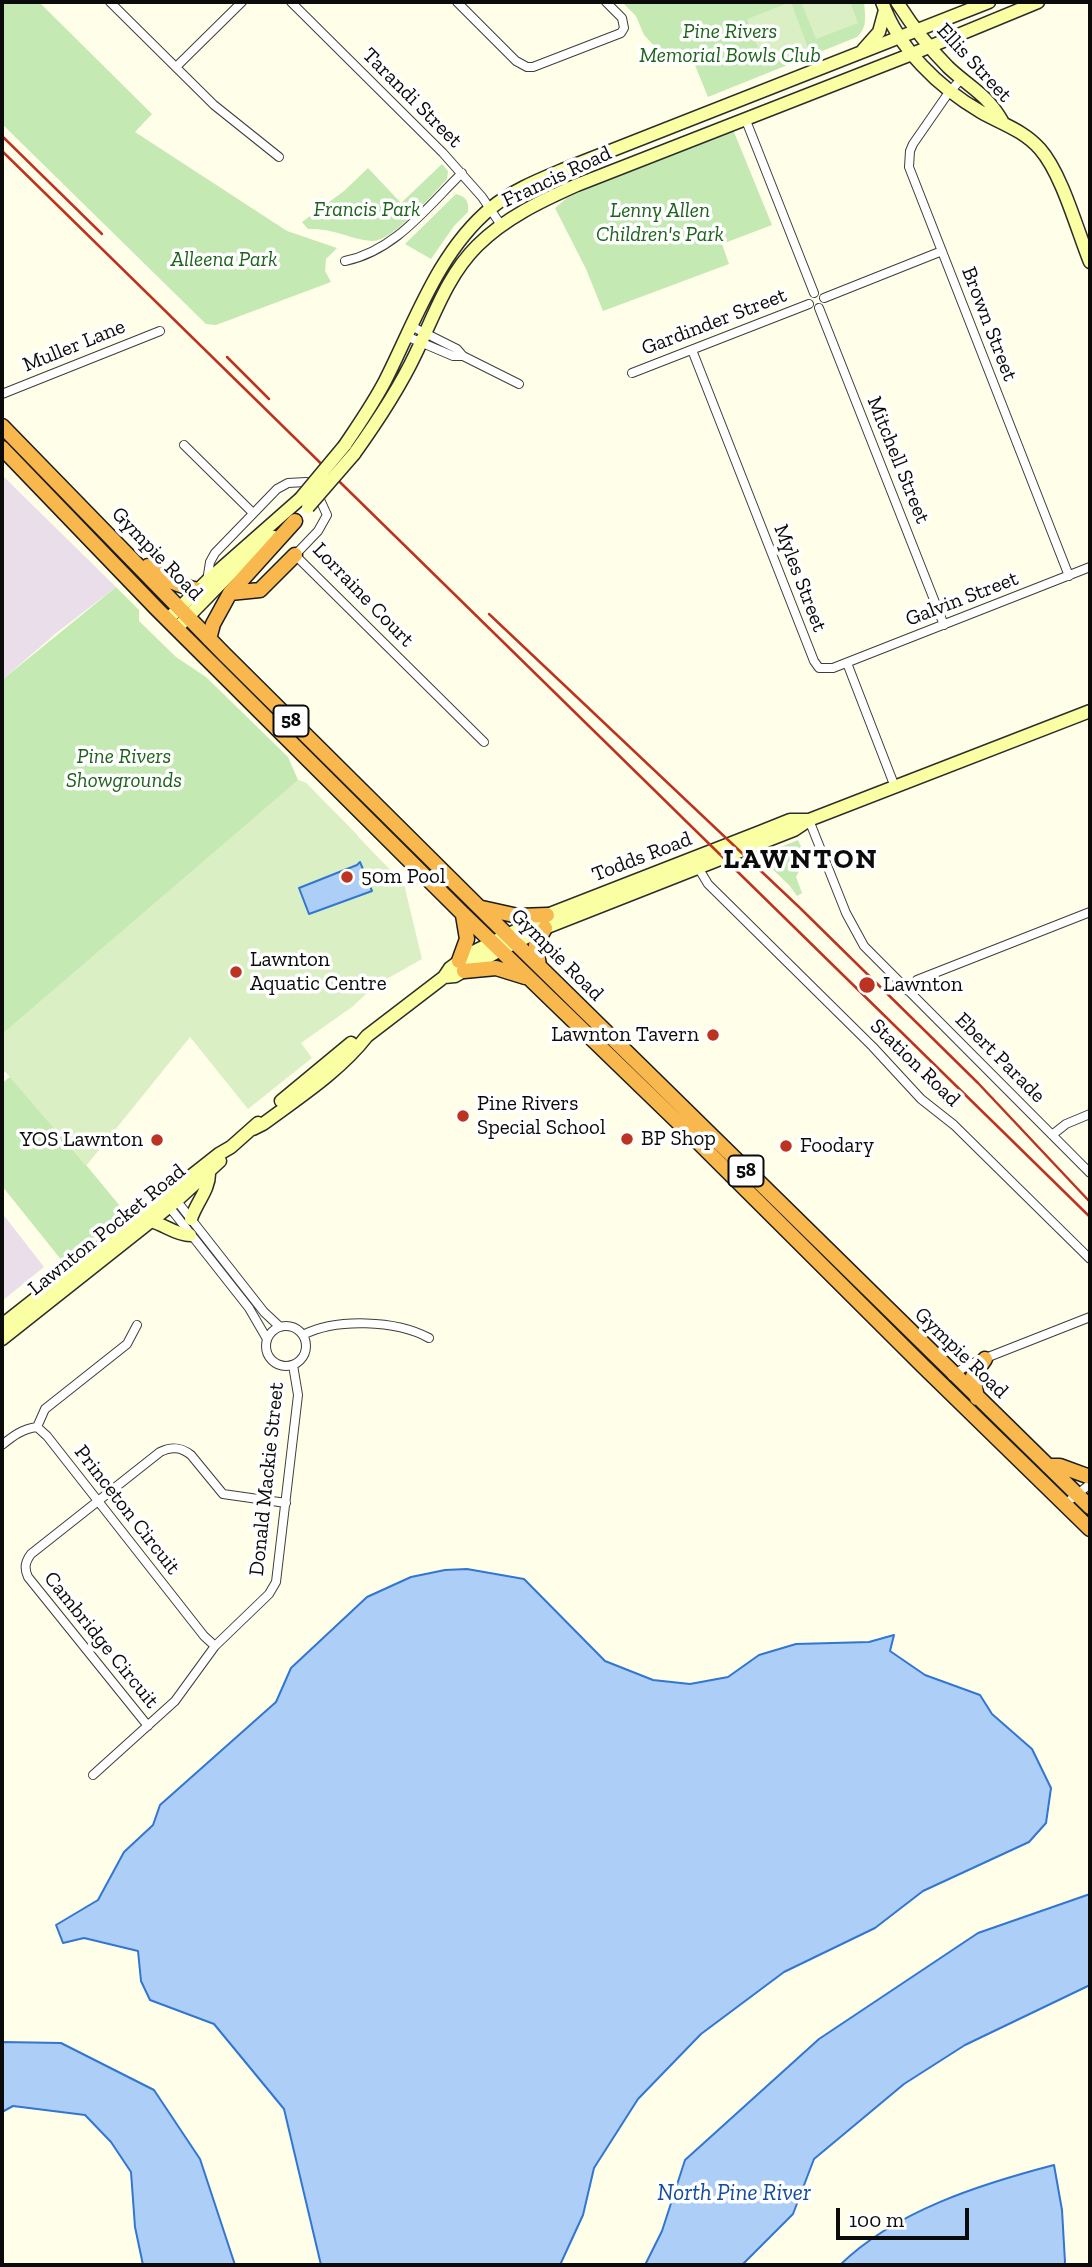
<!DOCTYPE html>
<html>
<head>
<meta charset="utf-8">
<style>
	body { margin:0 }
	#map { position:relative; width:1092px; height:2267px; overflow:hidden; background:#fffee8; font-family:"Zilla Slab",serif }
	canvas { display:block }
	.frame { position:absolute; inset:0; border:4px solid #0b0b0b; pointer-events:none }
	.scale { position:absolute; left:836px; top:2208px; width:133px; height:32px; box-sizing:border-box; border:4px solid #0b0b0b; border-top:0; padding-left:9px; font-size:21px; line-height:24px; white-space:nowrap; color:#0b0b0b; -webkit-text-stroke:5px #fff; paint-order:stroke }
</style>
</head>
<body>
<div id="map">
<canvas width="1092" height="2267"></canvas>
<div class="frame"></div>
<div class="scale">100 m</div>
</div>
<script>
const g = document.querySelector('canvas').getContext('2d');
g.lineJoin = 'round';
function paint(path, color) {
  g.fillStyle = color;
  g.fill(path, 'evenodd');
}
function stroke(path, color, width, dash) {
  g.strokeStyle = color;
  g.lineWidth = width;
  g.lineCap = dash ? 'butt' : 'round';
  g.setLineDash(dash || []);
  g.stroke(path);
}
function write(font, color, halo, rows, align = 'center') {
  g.font = font + ' "Zilla Slab",serif';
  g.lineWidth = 7;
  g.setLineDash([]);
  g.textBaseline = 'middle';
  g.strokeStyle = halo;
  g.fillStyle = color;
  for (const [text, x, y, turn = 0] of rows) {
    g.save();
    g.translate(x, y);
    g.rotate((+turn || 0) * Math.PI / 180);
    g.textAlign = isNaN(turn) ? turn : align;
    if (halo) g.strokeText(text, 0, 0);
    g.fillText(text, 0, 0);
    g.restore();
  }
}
paint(new Path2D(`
	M2 475 116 587 55 634 2 680Z
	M2 1213 44 1267 2 1301Z`), '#eadeea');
paint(new Path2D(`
	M2 2H39L152 114 135 132 287 231 337 248 326 259 325 271 331 282 216 325 206 324 2 124Z
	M622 2H864C865 16 868 27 857 37L708 97 692 58 672 65 644 35 636 16Z
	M722 129 734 132 772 225 722 244 729 264 603 311 586 269 555 208 567 198Z
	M442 164 448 171 447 179C433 194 392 242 372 241 349 239 334 228 308 229L302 222 344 191 368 168 401 203Z
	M456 194C467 197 469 202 468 212L454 226 431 259 405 244Z
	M116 587 139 610V621L176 657 206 677 288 757 298 780 306 783 358 836 16 1062 2 1074V680Z
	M798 840 806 857 796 877 802 893 797 896 790 886 763 860 761 855Z
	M114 995 190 1036 86 1165 125 1212 63 1262 2 1186V1083Z`), '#c5e9b2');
paint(new Path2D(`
	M791 2 808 48 765 65 747 19Z
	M801 2H850L858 23 816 39Z
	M298 780 306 783 404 884 422 959 376 985 352 1007 301 1043 312 1058 248 1109 190 1037 86 1166 2 1068V1034Z`), '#daf0c4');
const water = new Path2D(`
	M360 862 372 891 309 914 299 888 357 865Z
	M467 1569 524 1579 605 1661 653 1680 690 1684 728 1677 759 1655 796 1644 869 1642 894 1635 890 1651 925 1675 980 1695 992 1714 1032 1749 1051 1788 1046 1823 1029 1842 923 1891 875 1928 784 1972 701 2034 638 2099 594 2168 583 2215 560 2265H321L284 2109 214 2024 150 2000 141 1981 138 1951 84 1938 63 1943 56 1925 98 1900 124 1852 153 1825 160 1805 276 1702 291 1668 367 1597 411 1577 445 1570Z
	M1090 1894V1985L965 2045 904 2084 814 2159 793 2214 742 2265H645L662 2231 685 2160 819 2039 978 1933Z
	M2 2042 61 2043 154 2090 200 2159 235 2265H143L135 2227 131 2172 111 2142 85 2115 13 2106 2 2112Z
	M1054 2165 1062 2210 1065 2262 1064 2265H840C895 2211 981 2184 1054 2165Z`);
paint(water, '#accef7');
stroke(water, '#3176d0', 2);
const street = new Path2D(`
	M110 2 214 105 279 157
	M291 2 443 153 482 197 501 225
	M457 2 516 61 527 67H533L621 33 624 28 622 18 606 2
	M176 67 242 2
	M961 79 947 95 913 144 910 151 909 167 1069 576
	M745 118 814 293
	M345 261C395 251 427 207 462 173
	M824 298 942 251
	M819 308 944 625
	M411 326 457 349 463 356 519 384
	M406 336 453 356H463
	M692 350 814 661 819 668H833L1090 567
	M632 373 809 304
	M2 394 160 331
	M184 445 253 513
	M207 581 210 562 215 553 277 489 288 483 306 482 317 493 327 515 318 531 295 555 484 742
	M847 663 895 787
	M809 820 846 913 864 946 1090 1173
	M696 864 708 884 873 1047 921 1099 954 1125 1090 1259
	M908 991 917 980 1090 912
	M1052 1135 1066 1124 1090 1114
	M172 1199 180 1205 264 1312 280 1327
	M167 1204 249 1308 267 1339
	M266 1346a20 20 0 1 1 40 0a20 20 0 1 1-40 0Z
	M303 1335C336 1318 396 1320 429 1338
	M952 1376 968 1365 1090 1317
	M37 1427 45 1409 127 1344 137 1325
	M2 1445C13 1436 22 1429 37 1427L47 1436 204 1636 215 1646
	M1065 1504 1090 1484
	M148 1726 28 1577C24 1568 25 1562 31 1554L160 1452C172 1446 181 1447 191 1455L223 1494 286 1503
	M93 1775 175 1701 215 1646 269 1594 276 1582 298 1395 293 1365`);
const secondary = new Path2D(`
	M882 2C899 49 938 87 981 112 1002 124 1023 130 1040 149 1062 174 1077 230 1090 262
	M897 2C911 24 929 48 948 67 969 87 987 94 1002 121
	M863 50 879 32 885 10
	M345 445C359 424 373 404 385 381 415 322 438 252 491 208 514 189 544 178 572 166L989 2
	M354 454C377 422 399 389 416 353 434 316 447 276 477 246 505 218 541 201 577 185L912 54 1038 2
	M168 619 207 581 300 499
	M177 628 228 576 274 537
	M444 977 455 976 500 950 545 928 794 830 809 820 1090 711
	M281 1101 351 1043
	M253 1129 263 1124C298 1098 340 1071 367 1036L444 977 450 968 469 954 547 915 760 832 790 820H808
	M191 1219C196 1203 210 1189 209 1172
	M150 1221C164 1224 176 1235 190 1235
	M2 1325 219 1154 231 1147 258 1123
	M2 1339 175 1202 220 1161`);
const highway = new Path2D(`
	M2 426 224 654 490 918 1090 1507
	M2 448 156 608 463 914 684 1128 923 1366 1090 1529
	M148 566C162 579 180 586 198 590
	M230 593 260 590 295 555
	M209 639 213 624 230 593 295 521
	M482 908 518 916 547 915
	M459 961 467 939 463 915
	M539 966 536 945 545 928
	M464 971 496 968 525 977
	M977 1398 973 1376 985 1359
	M1048 1466H1060L1090 1477`);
stroke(street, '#3e3e3e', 10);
stroke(secondary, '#2d2d2d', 15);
stroke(highway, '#1c1c1c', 17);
stroke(street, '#fff', 8);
stroke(secondary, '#faffa3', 12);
stroke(highway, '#f8b84d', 14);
stroke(new Path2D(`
	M2 136 102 234
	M2 151 1090 1217
	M227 357 269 399
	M489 614 799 907 978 1083 1090 1202`), '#bd3321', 2.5);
const secondaryBridge = new Path2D(`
	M300 499 345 445
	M308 507 354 454`);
stroke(secondaryBridge, '#2d2d2d', 15, []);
stroke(secondaryBridge, '#faffa3', 12);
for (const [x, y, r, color] of [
	[347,877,7,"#bd3321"],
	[236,972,7,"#bd3321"],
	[867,985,9,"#bd3321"],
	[713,1035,7,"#bd3321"],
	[463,1116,7,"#bd3321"],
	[627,1139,7,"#bd3321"],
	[157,1140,7,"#bd3321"],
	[786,1146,7,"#bd3321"]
]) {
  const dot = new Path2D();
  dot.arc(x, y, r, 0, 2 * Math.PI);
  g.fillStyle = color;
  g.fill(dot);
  stroke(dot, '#fff', 2.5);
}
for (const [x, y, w] of [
	[291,721,35],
	[746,1171,35]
]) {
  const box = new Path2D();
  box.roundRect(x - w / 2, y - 15.5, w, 31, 5);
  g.fillStyle = '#fff';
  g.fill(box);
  stroke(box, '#0b0b0b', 2);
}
write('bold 19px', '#0b0b0b', null, [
	["58",291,721],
	["58",746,1171]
]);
write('italic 21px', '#1d631b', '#fff', [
	["Pine Rivers",730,32],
	["Memorial Bowls Club",730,56],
	["Francis Park",367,210],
	["Lenny Allen",660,211],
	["Children's Park",660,235],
	["Alleena Park",224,260],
	["Pine Rivers",124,757],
	["Showgrounds",124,781]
]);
write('21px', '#0b0b0b', '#fff', [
	["Ellis Street",974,63,47],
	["Tarandi Street",412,98,45],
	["Francis Road",557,177,-25],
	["Gardinder Street",714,322,-21],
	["Brown Street",989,324,69],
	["Muller Lane",74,346,-22],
	["Mitchell Street",898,460,68],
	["Gympie Road",157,554,46],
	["Myles Street",800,578,69],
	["Lorraine Court",363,595,46],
	["Galvin Street",962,599,-21],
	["Todds Road",642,857,-21],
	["Gympie Road",557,955,45],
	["Ebert Parade",1000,1058,45],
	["Station Road",915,1063,44],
	["Lawnton Pocket Road",107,1230,-39],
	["Gympie Road",961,1353,44],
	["Donald Mackie Street",267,1479,-84],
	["Princeton Circuit",127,1510,52],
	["Cambridge Circuit",101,1640,51]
]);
write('21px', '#0b0b0b', '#fff', [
	["50m Pool",361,877],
	["Lawnton",250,960],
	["Aquatic Centre",250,984],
	["Lawnton",883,985],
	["Lawnton Tavern",699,1035,"right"],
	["Pine Rivers",477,1104],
	["Special School",477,1128],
	["BP Shop",641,1139],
	["YOS Lawnton",143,1140,"right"],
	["Foodary",800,1146]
], 'left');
write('italic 23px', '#124a9e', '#fff', [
	["North Pine River",734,2193]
]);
g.letterSpacing = '2px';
write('bold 28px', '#0b0b0b', '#fff', [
	["LAWNTON",801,860]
]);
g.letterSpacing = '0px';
</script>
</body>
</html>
